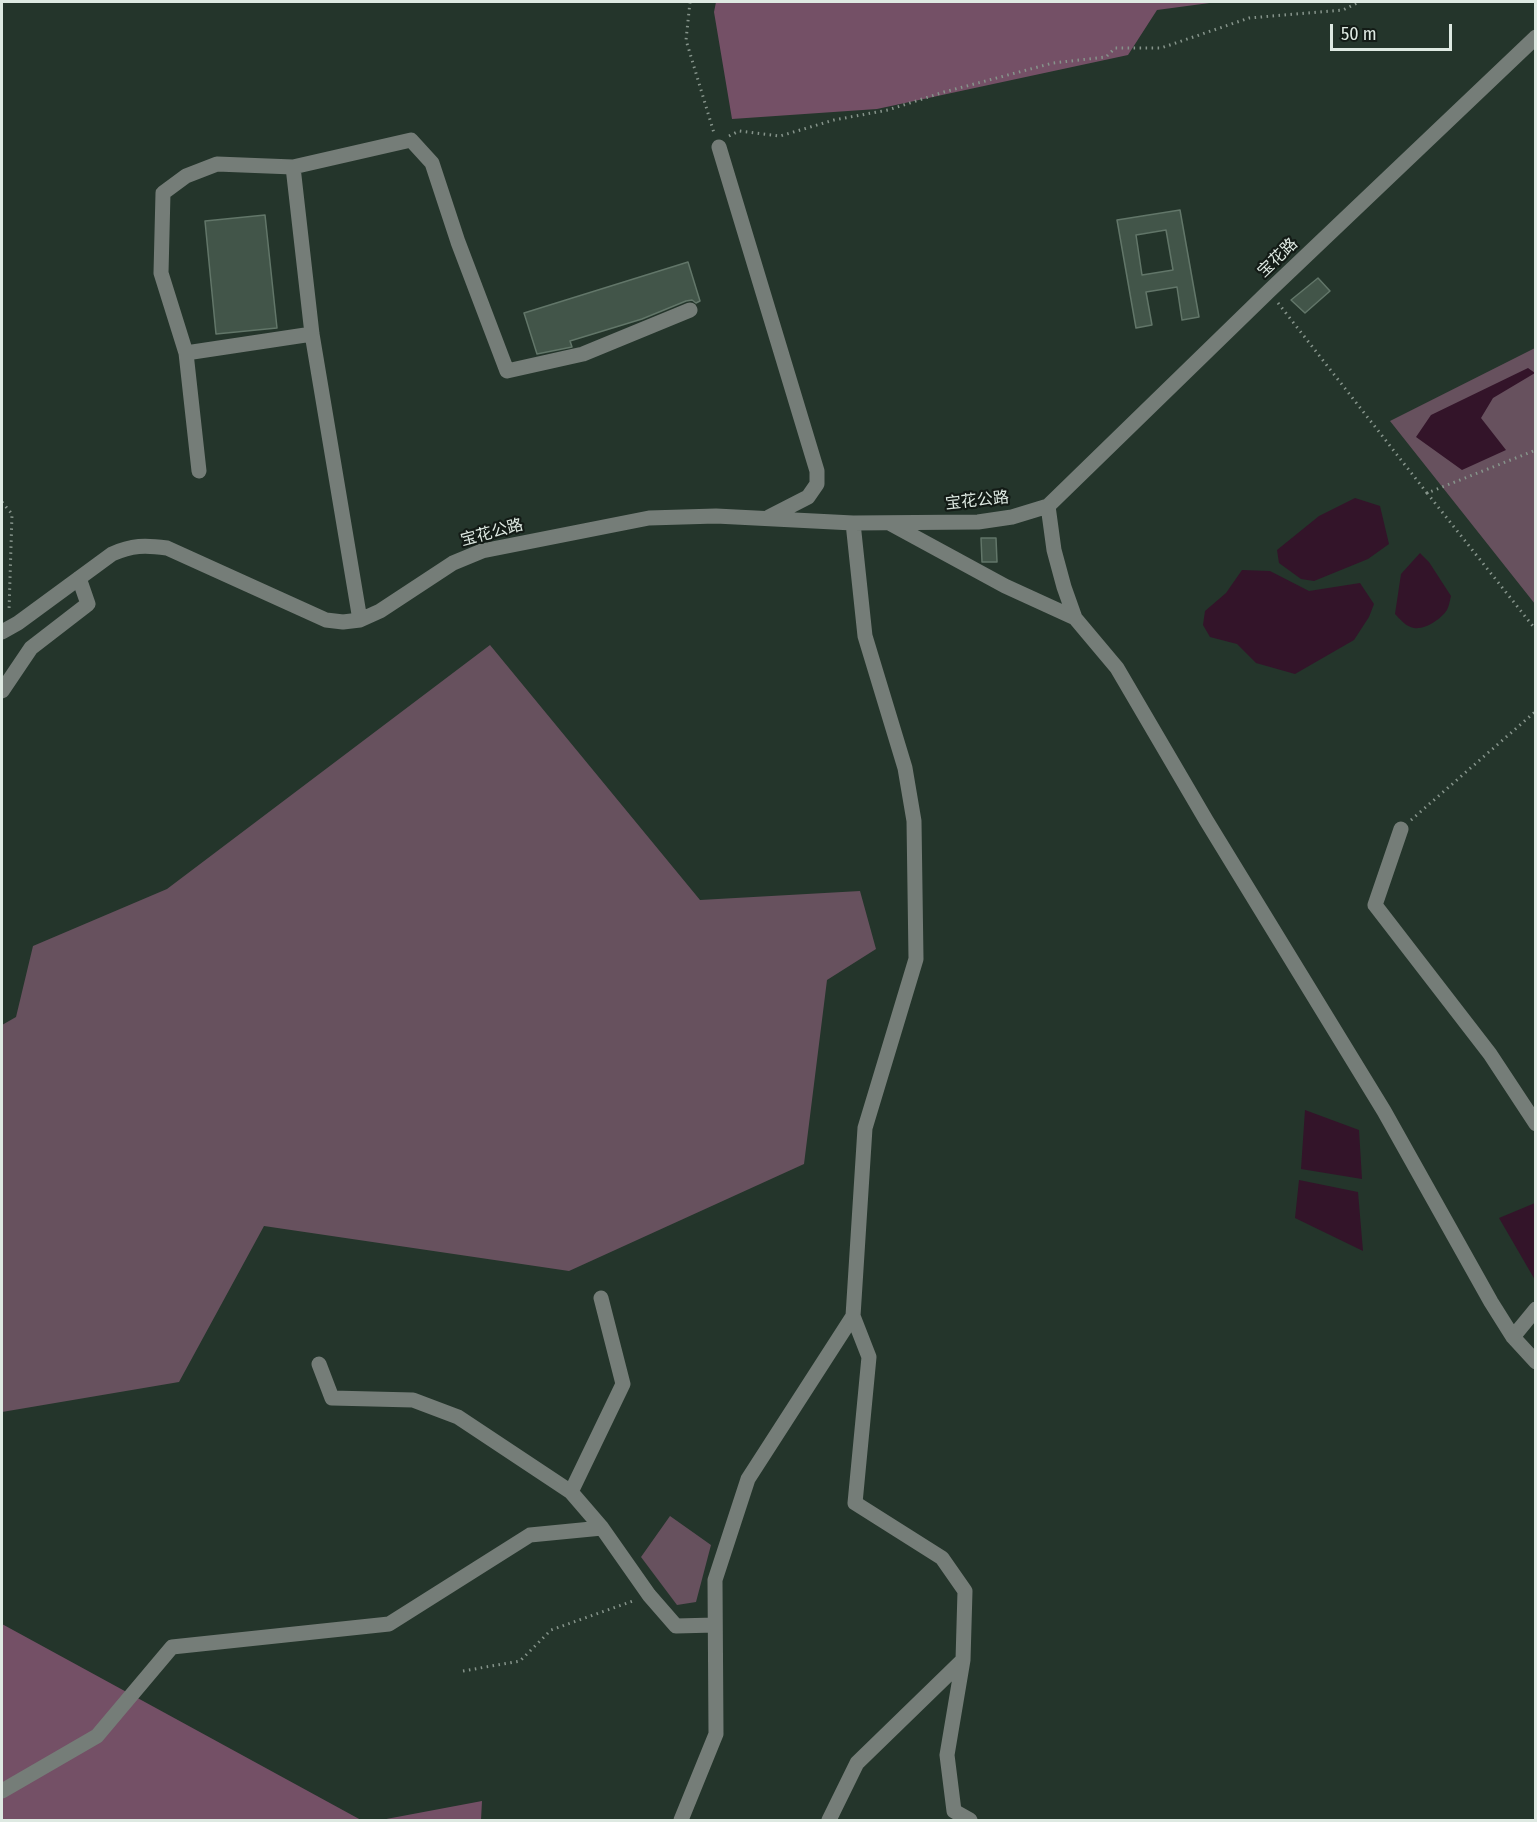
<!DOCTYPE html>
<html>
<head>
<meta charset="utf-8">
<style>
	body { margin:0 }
	#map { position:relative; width:1537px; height:1822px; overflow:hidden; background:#24352b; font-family:"Fira Sans Condensed",sans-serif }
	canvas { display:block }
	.frame { position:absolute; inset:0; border:3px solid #dee9e2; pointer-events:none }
	.scale { position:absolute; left:1330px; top:24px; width:122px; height:27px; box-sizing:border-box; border:3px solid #dee9e2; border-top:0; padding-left:8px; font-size:18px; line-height:21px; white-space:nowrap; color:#dee9e2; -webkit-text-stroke:4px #131b16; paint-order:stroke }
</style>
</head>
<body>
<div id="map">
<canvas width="1537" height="1822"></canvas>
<div class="frame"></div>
<div class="scale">50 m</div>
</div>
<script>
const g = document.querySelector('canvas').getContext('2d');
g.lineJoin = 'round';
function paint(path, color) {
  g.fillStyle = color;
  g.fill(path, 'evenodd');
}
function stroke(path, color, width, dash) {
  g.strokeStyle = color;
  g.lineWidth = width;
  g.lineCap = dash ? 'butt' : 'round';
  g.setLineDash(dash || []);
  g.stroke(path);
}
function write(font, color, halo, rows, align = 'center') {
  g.font = font + ' "Fira Sans Condensed","Noto Sans SC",sans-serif';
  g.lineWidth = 4.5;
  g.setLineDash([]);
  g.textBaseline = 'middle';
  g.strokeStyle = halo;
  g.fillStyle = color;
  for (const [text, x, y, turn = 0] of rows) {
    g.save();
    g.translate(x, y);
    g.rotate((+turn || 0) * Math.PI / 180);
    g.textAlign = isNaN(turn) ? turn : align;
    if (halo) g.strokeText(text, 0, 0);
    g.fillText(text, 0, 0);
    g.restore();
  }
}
paint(new Path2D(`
	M1535 348V604L1390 421Z
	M490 645 700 900 860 891 876 949 827 980 804 1164 569 1271 264 1226 179 1382 2 1412V1025L16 1017 33 946 167 889Z
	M670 1516 711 1545 696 1602 677 1605 641 1557Z`), '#67515e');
paint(new Path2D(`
	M716 2H1217L1157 10 1128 55 877 109 732 119 714 12Z
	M2 1624 361 1820H2Z
	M482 1801 481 1820H381Z`), '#745066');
paint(new Path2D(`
	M1528 368 1535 373 1493 398 1481 418 1506 450 1462 470 1416 437 1431 415Z
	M1355 498 1380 506 1389 544 1368 559 1314 581 1301 579 1279 563 1277 550 1319 516Z
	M1420 553 1429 562 1451 596C1450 600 1449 606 1447 610 1441 619 1425 630 1414 628 1406 627 1400 619 1395 614L1401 574Z
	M1242 570 1270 571 1309 591 1360 583 1374 604 1369 617 1354 640 1295 674 1256 663 1237 644 1210 637 1203 625 1205 611 1226 593Z
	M1305 1110 1359 1130 1362 1179 1301 1169Z
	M1299 1180 1358 1192 1363 1251 1295 1218Z
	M1535 1203V1280L1499 1218Z`), '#331429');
const building = new Path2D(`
	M1180 210 1199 317 1182 320 1177 287 1146 292 1152 325 1136 328 1117 220ZM1166 230 1173 270 1142 275 1136 235Z
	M265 215 277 328 216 334 205 221Z
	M688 262 700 301 696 303 692 300 686 301 642 319 570 341 572 347 537 354 524 313Z
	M1318 278 1330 291 1305 313 1291 300Z
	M981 538H996L997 562H982Z`);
paint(building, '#425549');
stroke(building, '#627669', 1.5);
stroke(new Path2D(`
	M690 2 686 40 714 133
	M729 136 739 131 780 136 834 120 888 110 944 92 1053 63 1106 57 1115 48H1161L1249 18 1343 10 1359 2
	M1278 303 1427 493 1536 450
	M1427 493 1536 630
	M2 502 12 514 9 611
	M1411 820 1536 711
	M463 1671 520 1661 551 1630 636 1600`), '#86948b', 3, [1.5, 4.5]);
stroke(new Path2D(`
	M719 147 817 471V484L808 497 769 517
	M293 167 312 334 360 620
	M186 353 312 334
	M199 471 186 353 161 273 163 193 186 176 217 164 293 167 411 140 432 163 458 242 507 371 583 354 690 310
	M1048 506 1054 550 1064 587 1075 618 1117 668 1206 820 1384 1111 1491 1302 1513 1337 1536 1362
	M891 524 1005 586 1075 618
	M2 632 18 623 112 554C132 545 145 545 167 548L326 620 343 622 360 620 380 611 453 563 482 551 649 518 716 516 853 523 978 522 1012 517 1048 506 1269 291 1536 37
	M2 691 31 648 88 604 79 578
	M1401 829 1375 905 1490 1054 1536 1124
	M601 1298 623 1384 571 1492 602 1528
	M1513 1337 1536 1309
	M319 1364 332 1398 413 1400 458 1417 571 1492
	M963 1660 947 1755 954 1811 970 1820
	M2 1791 97 1736 172 1647 389 1624 530 1535 602 1528 649 1595 676 1626 715 1625
	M681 1820 716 1734 715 1580 748 1479 853 1316 865 1128 916 959 914 821 905 768 865 636 853 523
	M829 1820 857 1763 963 1660 965 1591 942 1558 855 1503 869 1357 853 1316`), '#757d78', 15);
write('16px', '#dee9e2', '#131b16', [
	["宝花路",1278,258,-44],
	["宝花公路",977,501,-6],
	["宝花公路",492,533,-15]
]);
</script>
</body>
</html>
